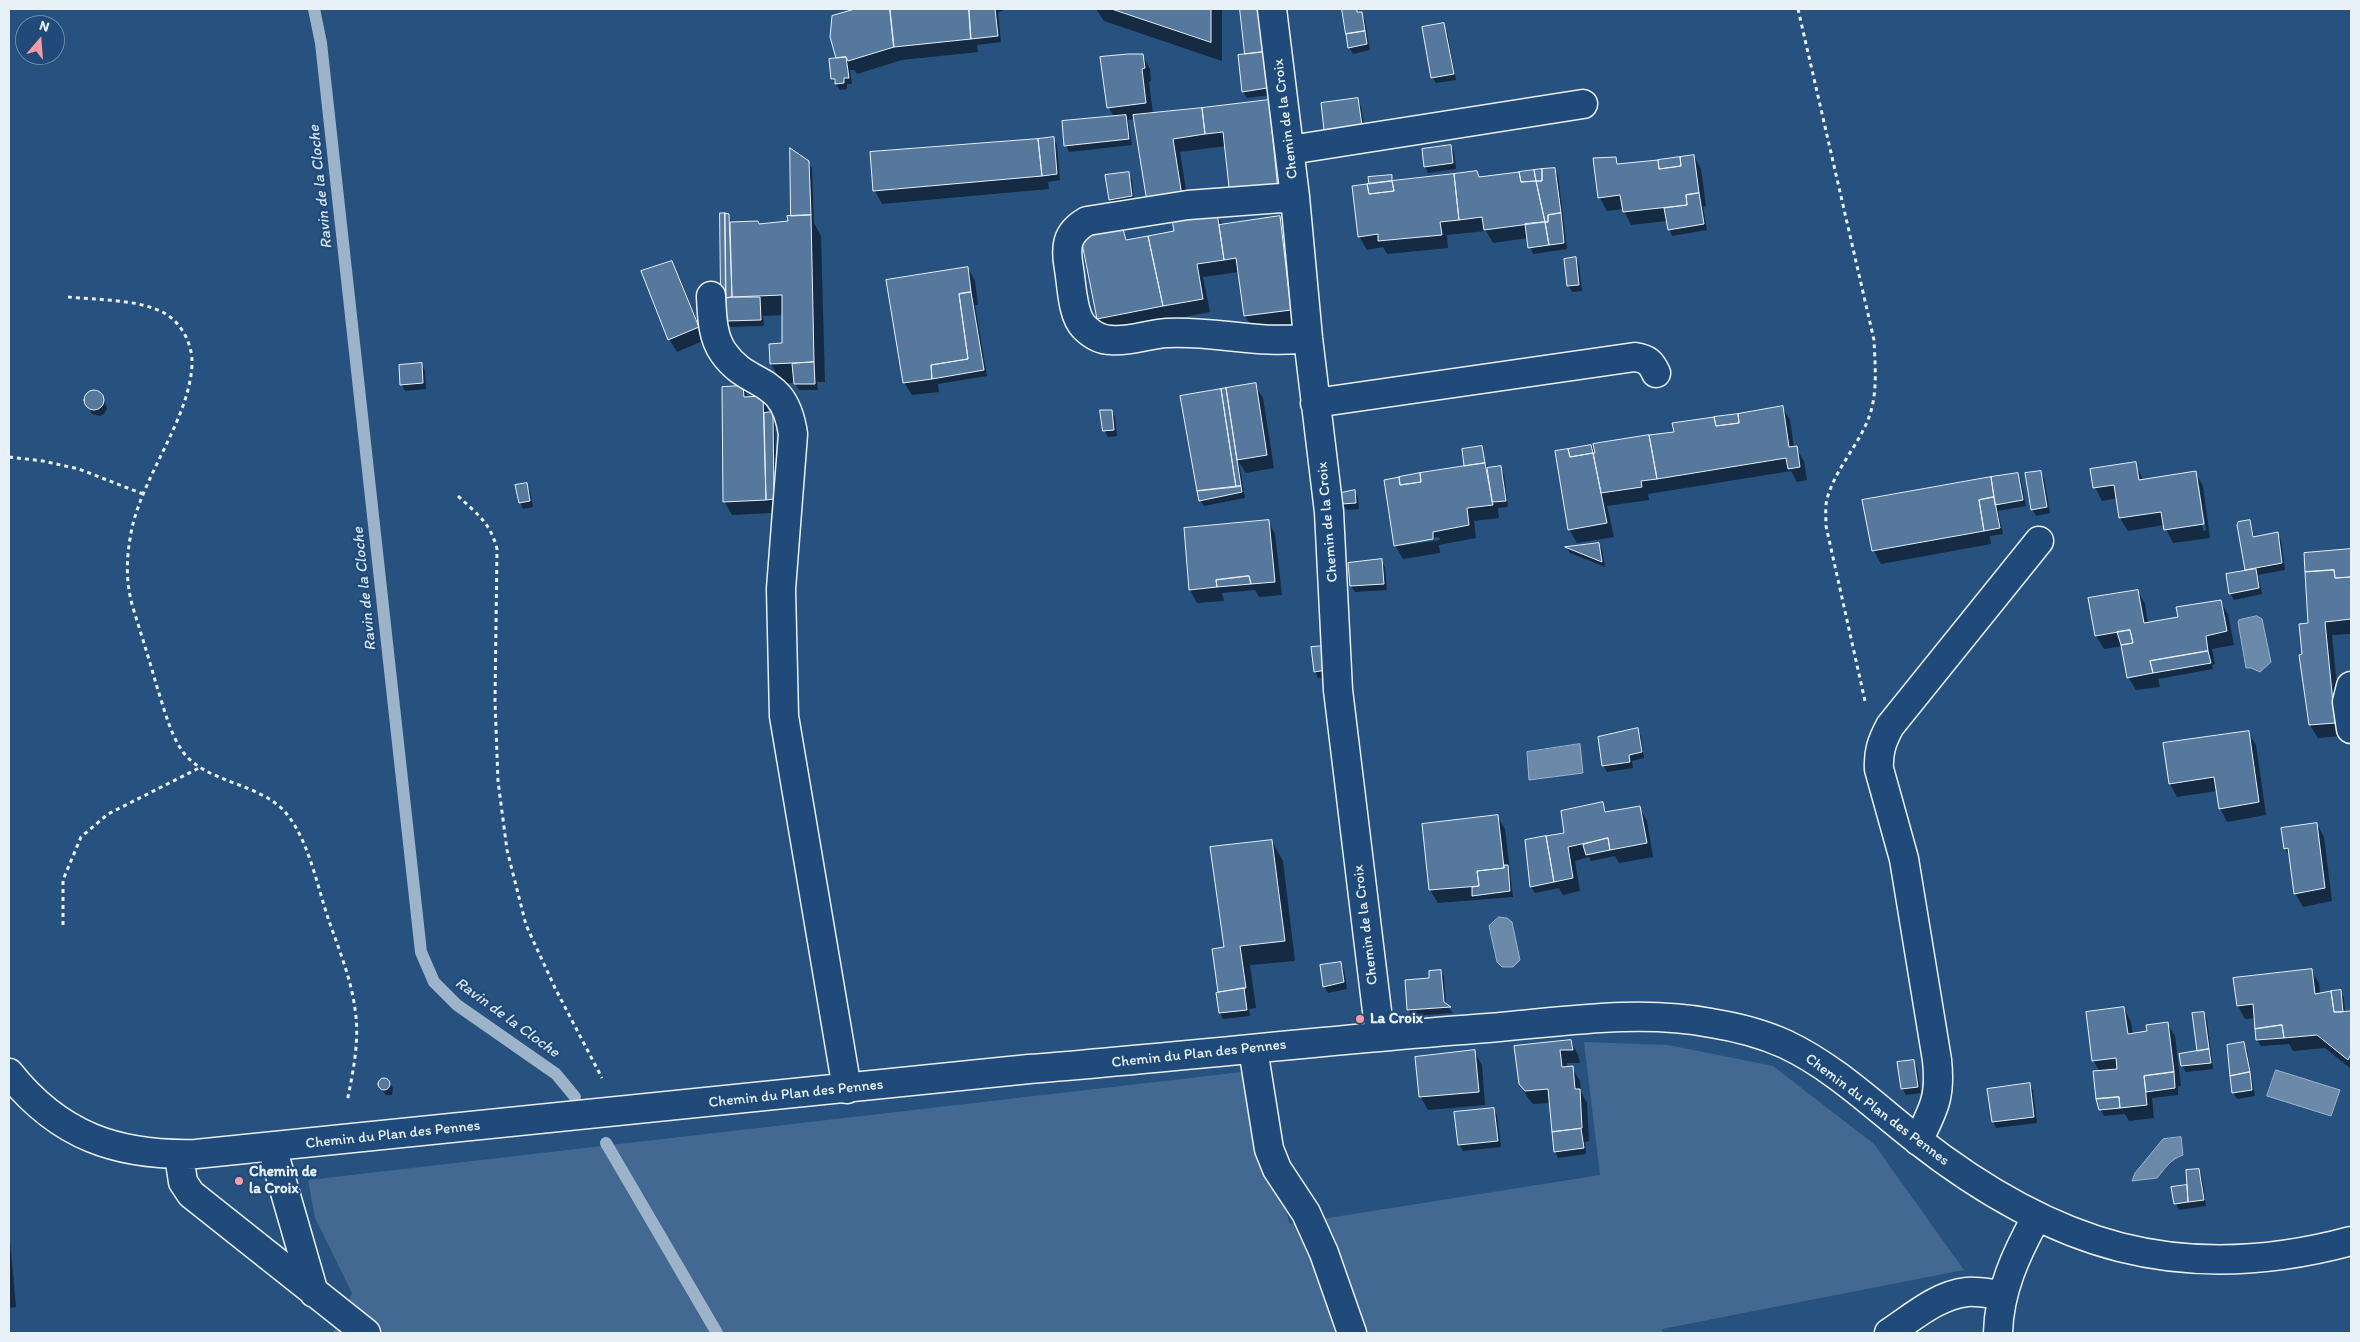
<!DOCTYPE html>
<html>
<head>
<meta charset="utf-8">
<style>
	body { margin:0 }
	#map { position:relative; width:2360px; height:1342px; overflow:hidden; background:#27517f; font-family:Itim,sans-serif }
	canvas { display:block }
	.frame { position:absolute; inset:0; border:10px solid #e8f1f8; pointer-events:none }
	.north { position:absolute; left:15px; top:15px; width:50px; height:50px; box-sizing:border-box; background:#1f4a7a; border:1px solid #6f8dac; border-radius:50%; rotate:18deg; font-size:14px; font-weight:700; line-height:20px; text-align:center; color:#e8f1f8 }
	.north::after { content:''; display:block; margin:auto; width:18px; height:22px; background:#ff9aa2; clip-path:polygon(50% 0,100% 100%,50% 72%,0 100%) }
</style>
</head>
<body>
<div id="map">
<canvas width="2360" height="1342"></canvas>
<div class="frame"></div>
<div class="north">N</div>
</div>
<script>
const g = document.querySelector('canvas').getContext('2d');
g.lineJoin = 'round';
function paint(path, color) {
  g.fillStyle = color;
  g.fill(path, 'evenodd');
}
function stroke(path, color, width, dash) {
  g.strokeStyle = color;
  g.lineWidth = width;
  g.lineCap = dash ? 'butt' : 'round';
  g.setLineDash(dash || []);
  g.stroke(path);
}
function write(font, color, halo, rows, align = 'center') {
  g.font = font + ' Itim,sans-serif';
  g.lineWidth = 4.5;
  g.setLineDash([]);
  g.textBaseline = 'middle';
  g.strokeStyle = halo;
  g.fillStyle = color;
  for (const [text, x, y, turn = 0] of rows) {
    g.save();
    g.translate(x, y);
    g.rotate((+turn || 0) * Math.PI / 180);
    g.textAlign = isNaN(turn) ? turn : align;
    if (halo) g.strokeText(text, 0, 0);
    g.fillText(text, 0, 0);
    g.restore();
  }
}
paint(new Path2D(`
	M1584 1042 1668 1045 1773 1066 1874 1144 1964 1270 1662 1329 1663 1333H333L352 1293 315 1218 308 1180 1242 1072 1290 1224 1600 1175Z`), '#436891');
const water = new Path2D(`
	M2257 616 2262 619 2271 662 2260 672 2251 668H2246L2238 622 2239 620Z
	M1580 744 1583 773 1529 780 1527 752Z
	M1499 917 1507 918 1512 922 1520 960 1513 967H1502L1497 962 1489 926Z
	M2276 1070 2340 1090 2331 1116 2267 1096Z
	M2181 1137 2183 1155C2170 1160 2166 1167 2157 1178L2132 1181 2135 1173 2163 1139Z`);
paint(water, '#6b8aaa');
stroke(water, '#9db3c9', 1);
paint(new Path2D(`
	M861 9H1003V11L998 12 1001 42 977 45 978 52 902 60 857 74 854 70H850L852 84H847V89L840 90 832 79 838 59 833 17Z
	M1096 9H1222V61L1104 21Z
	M1241 9H1261L1270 95 1247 98 1243 92 1239 56 1246 55Z
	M1343 9H1358L1359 13H1361L1365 20 1370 50 1353 54 1349 47Z
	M1444 25 1447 31 1456 80 1436 83 1432 77Z
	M1142 55 1150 69 1151 81 1149 82 1153 114 1269 102 1276 115 1285 204 1238 200 1230 187 1226 146 1180 152 1189 209 1135 119 1128 120 1132 145 1069 152 1066 145 1114 117 1109 108 1101 58Z
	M1358 100 1361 106 1365 131 1329 136 1325 130Z
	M1053 139 1057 145 1060 180 1048 182 1049 189 882 204 875 191 872 154Z
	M1450 146 1454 152 1456 169 1428 173 1425 167 1423 150Z
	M1694 156 1701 169 1706 206 1703 207 1707 230 1672 236 1667 221 1631 225 1623 209 1607 211 1600 198 1615 158 1619 165Z
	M808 162 812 168 814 223 821 236 825 382H817L818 390H799L795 383H782L771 364 783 344V315L763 316 764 326 731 327 727 321V304L722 297 728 215 732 223 759 225 789 222 793 217Z
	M1554 169 1558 175 1567 249 1533 254 1528 238 1493 243 1486 231 1447 235 1448 248 1387 254 1383 247 1367 250 1359 236 1367 186 1391 176 1395 182 1477 173 1480 178Z
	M1128 174 1132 180 1134 203 1113 205 1110 199Z
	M1216 214 1223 225 1279 217 1287 230 1298 323 1253 329 1245 316 1239 272 1203 277 1210 312 1105 332 1098 318 1122 230 1128 241 1175 232Z
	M1576 258 1579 265 1582 291 1572 292 1568 285Z
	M671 263 679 276 705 340 677 352 669 339Z
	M968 268 975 281 978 305H975L987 376 938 384 939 392 912 395 904 382Z
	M422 364 425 371 426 389 405 391 402 385Z
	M1255 385 1263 398 1274 468 1246 473 1239 462 1245 498 1204 506 1200 500Z
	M743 388 749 398H762L770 414 775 420 777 505 772 506V513L732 515 724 501Z
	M95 392 101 394 107 408 104 414 100 416 92 414 86 401 89 394Z
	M1782 407 1790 420 1794 448H1796L1804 461 1807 480 1797 482 1791 471 1648 494 1649 500 1607 506 1614 537 1577 543 1569 529V450L1593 446 1596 450Z
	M1111 411 1115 417 1117 436 1108 437 1104 430Z
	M1481 448 1488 469 1500 468 1504 474 1508 507 1498 508 1499 518 1474 521 1476 538 1439 545 1440 553 1403 559 1395 545ZM1439 537 1440 540 1399 546V544Z
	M2135 463 2143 480 2195 472 2203 486 2210 538 2173 543 2164 525 2128 531 2120 518 2118 498 2102 501 2095 487ZM2197 485H2199L2206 530 2203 531Z
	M2040 472 2044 478 2050 513 2036 516 2032 509Z
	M2018 475 2021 481 2026 506 1998 511 2003 534 1990 536 1991 544 1881 564 1874 551 1864 501Z
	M526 484 530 491 533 507 523 509 520 502Z
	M1355 492 1358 498 1359 509 1347 510 1343 504Z
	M1268 521 1275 534 1282 595 1259 597 1255 590 1222 593 1224 601 1197 603 1190 590 1185 529Z
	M2250 521 2255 538 2277 534 2281 540 2285 570 2258 575 2262 594 2234 600 2230 593 2247 571 2239 526Z
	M1599 544 1602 550 1605 567 1570 553 1567 548Z
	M2351 550V634L2332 635 2342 736 2318 738 2310 725 2300 656 2303 655 2309 624 2305 555Z
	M1381 561 1385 567 1387 590 1355 592 1351 586 1349 564Z
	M2138 591 2145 604 2148 624 2179 618 2220 601 2228 614 2234 645 2212 649 2215 664 2212 665 2213 669 2158 679 2160 687 2136 690 2128 677 2122 646 2104 649 2096 636Z
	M1312 648 1330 677 1318 678 1315 671Z
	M1637 730 1641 736 1644 758 1632 761 1633 768 1607 772 1604 766 1599 738Z
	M2248 732 2256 745 2266 815 2227 822 2220 808 2217 791 2177 797 2170 784Z
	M1602 804 1608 813 1639 807 1647 821 1653 857 1619 863 1615 856 1591 861 1589 857 1575 861 1580 891 1563 895 1559 888 1535 893 1531 887 1526 841 1565 834Z
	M1497 816 1505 829 1513 897 1438 903 1430 890Z
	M2317 824 2324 837 2332 901 2303 907 2295 893 2291 859 2285 849Z
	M1272 841 1283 861 1295 961 1250 965 1256 1008 1249 1009 1250 1016 1223 1019 1220 1013 1217 994 1220 993 1225 948Z
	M1340 963 1344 969 1347 989 1328 993 1324 986Z
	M2311 970 2319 983 2320 994 2341 992 2344 998 2345 1012H2351V1069L2325 1048 2293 1051 2289 1044 2261 1046 2257 1040 2256 1018 2245 1019 2238 1006Z
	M1441 971 1444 977 1446 1005 1453 1013 1412 1016 1408 1009 1431 979Z
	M2124 1008 2131 1022 2133 1035 2149 1032 2167 1023 2175 1036 2181 1086H2178V1095L2152 1098 2154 1118 2129 1121 2125 1114 2104 1116 2100 1109V1072L2093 1060Z
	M2204 1013 2207 1020 2213 1069 2186 1072 2182 1066 2199 1052 2194 1014Z
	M1571 1041 1578 1055 1580 1063H1567V1068H1572L1580 1081 1581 1092 1587 1103 1589 1141 1585 1142 1586 1154 1558 1158 1555 1151 1550 1103 1533 1104 1528 1098 1520 1084 1515 1047Z
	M2243 1044 2247 1050 2255 1096 2237 1099 2233 1092Z
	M1474 1051 1482 1065 1485 1105 1428 1110 1420 1096Z
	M1914 1061 1917 1068 1921 1093 1906 1095 1902 1088Z
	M382 1079 389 1082 393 1088 392 1095H386L382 1090 378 1084Z
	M2030 1084 2033 1090 2037 1123 1996 1128 1993 1121Z
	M1493 1109 1497 1115 1501 1147 1463 1151 1459 1144Z
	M2199 1171 2202 1177 2206 1206 2179 1210 2176 1204 2173 1188 2188 1186Z
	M9 1229 16 1307 9 1308Z`), '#0007');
stroke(new Path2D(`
	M314 9 321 43 421 952 434 982 457 1005 556 1074 575 1097
	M606 1143 717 1333`), '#9db3c9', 12);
const building = new Path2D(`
	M855 9H890L894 47 848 61 846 57 836 58 830 37 832 16Z
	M890 9H969L971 39 894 47Z
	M969 9H995L998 36 971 39Z
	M1112 9H1211V42Z
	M1240 9H1259L1263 52 1245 54Z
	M1342 9H1357V12H1362L1365 31 1346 34Z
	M1444 23 1454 74 1431 78 1422 27Z
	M1365 31 1367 44 1348 48 1346 34Z
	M1263 52 1267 88 1242 92 1238 55Z
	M1128 54H1143L1145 68 1142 69 1146 103 1107 108 1100 57Z
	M846 57 849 78H844V83L835 84V79H831L829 59Z
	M1358 98 1362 125 1324 130 1321 103Z
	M1269 100 1278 190 1243 193 1229 187 1223 132 1205 134 1202 108Z
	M1202 108 1205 134 1173 139 1182 196 1147 202 1133 115Z
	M1126 115 1129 139 1064 146 1062 121Z
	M1054 137 1057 174 1042 176 1038 139Z
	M1038 139 1042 176 873 191 870 152Z
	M1451 145 1453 163 1424 167 1422 149Z
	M790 148 809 161 811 215 791 216Z
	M1694 155 1699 193 1686 195 1687 205 1623 212 1620 195 1598 198 1593 158 1616 157 1617 164 1658 160 1659 169 1681 166 1680 157Z
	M1680 157 1681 166 1659 169 1658 160Z
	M1555 168 1561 213 1548 215V222H1545L1536 181H1542V169Z
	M1542 169V181H1536L1534 170Z
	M1534 170 1536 181 1521 182 1519 172Z
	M1477 171 1479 177 1519 172 1521 182 1536 181 1545 222 1484 230 1482 217 1459 220 1454 174Z
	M1129 172 1132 196 1109 200 1105 175Z
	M1454 174 1459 220 1440 222 1442 235 1378 241V234L1358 237 1352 186 1367 184 1369 194 1394 191 1392 181Z
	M1392 175V181L1369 184 1368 177Z
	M1392 181 1394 191 1369 194 1367 184Z
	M1699 193 1704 224 1668 230 1664 208 1687 205 1686 195Z
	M1217 212 1224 260 1197 264 1203 299 1163 306 1148 236 1174 231 1172 219Z
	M720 213H725L726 298H721Z
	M725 213 729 214 732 297 726 298Z
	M1561 213 1564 243 1549 245 1545 222H1548V215Z
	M811 215 814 362 770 364 769 344 782 343V295L732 297 730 222 758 221 759 224 788 221 787 216Z
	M1280 216 1291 310 1244 316 1236 258 1224 260 1219 225Z
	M1545 222 1549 245 1528 248 1525 224Z
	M1123 229 1126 240 1148 236 1163 306 1097 319 1081 238Z
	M1576 257 1579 285 1567 286 1564 259Z
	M672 261 699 327 668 340 641 271Z
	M968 267 971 292 959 294 968 359 931 365 932 379 903 383 886 280Z
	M971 292 984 370 932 379 931 365 968 359 959 294Z
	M732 297H760L761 320 726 321V298Z
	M814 362 815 384H794L792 364Z
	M422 363 423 383 400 385 399 365Z
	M1256 383 1267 455 1237 460 1226 388Z
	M743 386 744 397 763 396 766 500 723 502 722 387Z
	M1226 388 1237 460 1241 486 1236 487 1221 389Z
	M1221 389 1236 487 1197 491 1180 396Z
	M84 400a10 10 0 1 1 20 0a10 10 0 1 1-20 0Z
	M1783 406 1789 447 1797 446 1800 467 1788 469 1786 458 1657 479 1649 435 1674 432 1672 423 1714 417 1716 426 1739 423 1738 414Z
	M1100 410H1112L1114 430 1103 431Z
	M773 412 774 499 766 500 764 413Z
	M1738 414 1739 423 1716 426 1714 417Z
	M1649 435 1657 479 1641 481 1642 487 1601 493 1593 453H1595L1593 444Z
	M1591 445 1593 453 1570 457 1568 449Z
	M1482 446 1485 463 1464 466 1462 449Z
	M1568 449 1570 457 1593 453 1607 523 1568 530 1555 451Z
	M2136 462 2139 480 2196 471 2204 524 2164 530 2161 512 2119 518 2114 485 2093 488 2090 469Z
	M1485 463 1493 505 1467 508 1469 525 1433 532V539L1394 546 1384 480 1399 477 1400 485 1421 482 1420 473Z
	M1501 466 1506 501 1492 502 1487 468Z
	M2041 471 2047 507 2031 510 2025 473Z
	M1420 473 1421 482 1400 485 1399 477Z
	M2018 473 2023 500 1995 505 1991 477Z
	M1991 477 1994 497 1979 500 1984 531 1872 551 1862 500Z
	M527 483 530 501 519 503 515 485Z
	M1241 486 1242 492 1199 501 1197 491Z
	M1355 490 1356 503 1342 504 1341 493Z
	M1994 497 2000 528 1984 531 1979 500Z
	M1269 520 1275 582 1251 584 1249 576 1216 580 1217 587 1189 590 1184 528Z
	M2250 520 2253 537 2278 532 2282 563 2245 570 2237 525 2238 522Z
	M1599 543 1602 562 1565 547Z
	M2351 549V577L2335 578 2334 570 2305 572 2304 553Z
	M1382 559 1384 584 1350 586 1348 563Z
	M2256 569 2259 588 2229 594 2226 574Z
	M2334 570 2335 578 2351 577V619L2325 622 2335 723 2309 725 2299 655 2302 654 2299 624 2308 623 2305 572Z
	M1249 576 1251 584 1217 587 1216 580Z
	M2138 590 2144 623 2178 617 2176 607 2221 600 2227 631 2206 636 2208 651 2150 661 2153 673 2127 678 2121 645 2133 643 2130 630 2095 636 2088 598Z
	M2130 630 2133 643 2121 645 2117 632Z
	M1325 646 1327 670 1314 672 1311 647Z
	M2208 651 2211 663 2153 673 2150 661Z
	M1638 728 1642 752 1629 755 1630 762 1602 766 1598 737Z
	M2249 731 2259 802 2219 809 2214 777 2169 784 2163 743Z
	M1603 802 1605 812 1640 806 1647 843 1610 850 1608 838 1568 847 1573 878 1554 882 1546 836 1564 833 1561 811Z
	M1498 815 1504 868 1477 871 1479 886 1429 890 1422 824Z
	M2317 823 2325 888 2294 894 2288 848 2284 849 2281 828Z
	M1546 836 1554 882 1530 887 1525 840Z
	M1608 838 1610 850 1586 855 1583 845Z
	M1272 840 1285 941 1240 946 1246 988 1218 992 1212 949 1224 947 1210 847Z
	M1504 865H1508L1510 891 1472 896V887L1479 886 1477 871 1504 868Z
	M1341 962 1344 982 1323 987 1320 965Z
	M2312 969 2315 994 2331 991 2334 1012 2351 1011V1054L2348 1060 2317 1035 2284 1038 2282 1025 2255 1029 2253 1004 2237 1006 2233 978Z
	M1441 970 1444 1002 1451 1007 1407 1010 1405 980 1429 978V971Z
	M1244 988 1247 1010 1219 1013 1216 993Z
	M2341 990 2343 1012H2334L2331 991Z
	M2124 1007 2128 1034 2147 1031 2146 1025 2168 1022 2174 1072 2144 1076 2147 1105 2120 1108 2119 1097 2096 1099 2093 1071 2117 1069 2116 1058 2092 1061 2086 1012Z
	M2204 1012 2209 1049 2197 1051 2192 1013Z
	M2282 1025 2284 1038 2256 1040 2255 1029Z
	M1571 1040 1573 1050H1560L1562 1067 1573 1066 1575 1089H1580L1582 1128 1552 1132 1548 1089 1525 1091 1519 1084 1514 1046Z
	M2244 1042 2250 1072 2230 1076 2227 1045Z
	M2209 1049 2211 1063 2181 1066 2179 1054Z
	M1475 1050 1479 1092 1419 1097 1415 1057Z
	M1914 1060 1918 1087 1901 1089 1897 1062Z
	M2174 1072 2175 1088 2146 1092 2144 1076Z
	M2250 1072 2252 1090 2232 1093 2230 1076Z
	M378 1084a6 6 0 1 1 12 0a6 6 0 1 1-12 0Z
	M2030 1083 2034 1117 1992 1122 1987 1089Z
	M2119 1097 2120 1108 2099 1110 2096 1099Z
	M1494 1108 1498 1141 1458 1145 1454 1112Z
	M1581 1129 1584 1148 1554 1152 1552 1132Z
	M2199 1169 2204 1200 2188 1202 2186 1170Z
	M2187 1185 2188 1202 2174 1204 2171 1187Z`);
paint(building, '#57789d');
stroke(building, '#e8f1f8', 1);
const minor = new Path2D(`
	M1272 9 1295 197 1308 338 1329 512 1338 690 1380 1036
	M1290 150 1583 104
	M1295 197 1188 205 1087 221C1066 233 1065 247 1069 269 1072 286 1072 315 1084 327 1091 334 1101 340 1111 340 1130 342 1148 334 1167 333 1214 330 1260 345 1308 338
	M711 296C712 315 712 336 723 352 749 390 784 373 793 434L781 589 784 716 847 1089
	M1315 403 1635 357C1647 359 1651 362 1656 373
	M2351 686 2347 702 2351 729
	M1253 1049 1269 1149 1277 1169 1306 1213 1324 1253 1352 1333
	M9 1073C59 1136 117 1156 196 1154L1029 1069C1182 1057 1335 1039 1488 1028 1561 1022 1639 1009 1711 1023 1736 1027 1763 1034 1785 1044 1834 1067 1874 1106 1915 1138 2052 1246 2180 1287 2351 1241
	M1918 1141C1934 1108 1941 1097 1937 1060L1904 859 1879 769C1878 752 1882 741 1890 726L2039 541
	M272 1147 314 1293
	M179 1155 183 1182 191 1194 366 1333
	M1889 1333C1913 1317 1938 1295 1967 1292 1979 1291 1991 1294 2003 1295
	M1998 1333C1999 1291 2016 1254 2036 1218`);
stroke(minor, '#e8f1f8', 31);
stroke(new Path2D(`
	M1798 9 1874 340C1875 365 1878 393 1869 417 1859 445 1835 469 1827 499 1825 507 1826 517 1826 526L1865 701
	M68 297C96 300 141 299 166 314 182 324 193 345 192 365 189 419 144 474 132 528 126 557 125 583 134 611 142 637 150 662 157 687 164 708 170 734 183 752 206 783 260 783 285 812 308 838 317 885 328 918 338 947 351 978 355 1009 360 1040 353 1072 347 1102
	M9 457 43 461 79 469 143 494
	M458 496C478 515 490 522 497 549L495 701 498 781 507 850 526 925 555 988 602 1078
	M63 925V880L81 837 108 814 201 767`), '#e8f1f8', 3, [4, 4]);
stroke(minor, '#1f4a7a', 28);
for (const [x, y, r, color] of [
	[1360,1019,5,"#ff9aa2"],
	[239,1181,5,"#ff9aa2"]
]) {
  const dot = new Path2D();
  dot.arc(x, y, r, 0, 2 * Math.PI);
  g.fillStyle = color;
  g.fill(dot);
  stroke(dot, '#1f4a7a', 2);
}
write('15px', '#e8f1f8', '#1f4a7a', [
	["Chemin de la Croix",1286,119,-97],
	["Chemin de la Croix",1328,522,-95],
	["Chemin de la Croix",1366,925,-97],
	["Chemin du Plan des Pennes",1199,1054,-6],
	["Chemin du Plan des Pennes",796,1094,-6],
	["Chemin du Plan des Pennes",1877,1110,37],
	["Chemin du Plan des Pennes",393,1135,-6]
]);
write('bold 15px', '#e8f1f8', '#1f4a7a', [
	["La Croix",1370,1019],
	["Chemin de",249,1172],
	["la Croix",249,1189]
], 'left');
write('italic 16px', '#d5e2ec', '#1f4a7a', [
	["Ravin de la Cloche",321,187,-96],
	["Ravin de la Cloche",365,589,-96],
	["Ravin de la Cloche",507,1018,36]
]);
</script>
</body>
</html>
